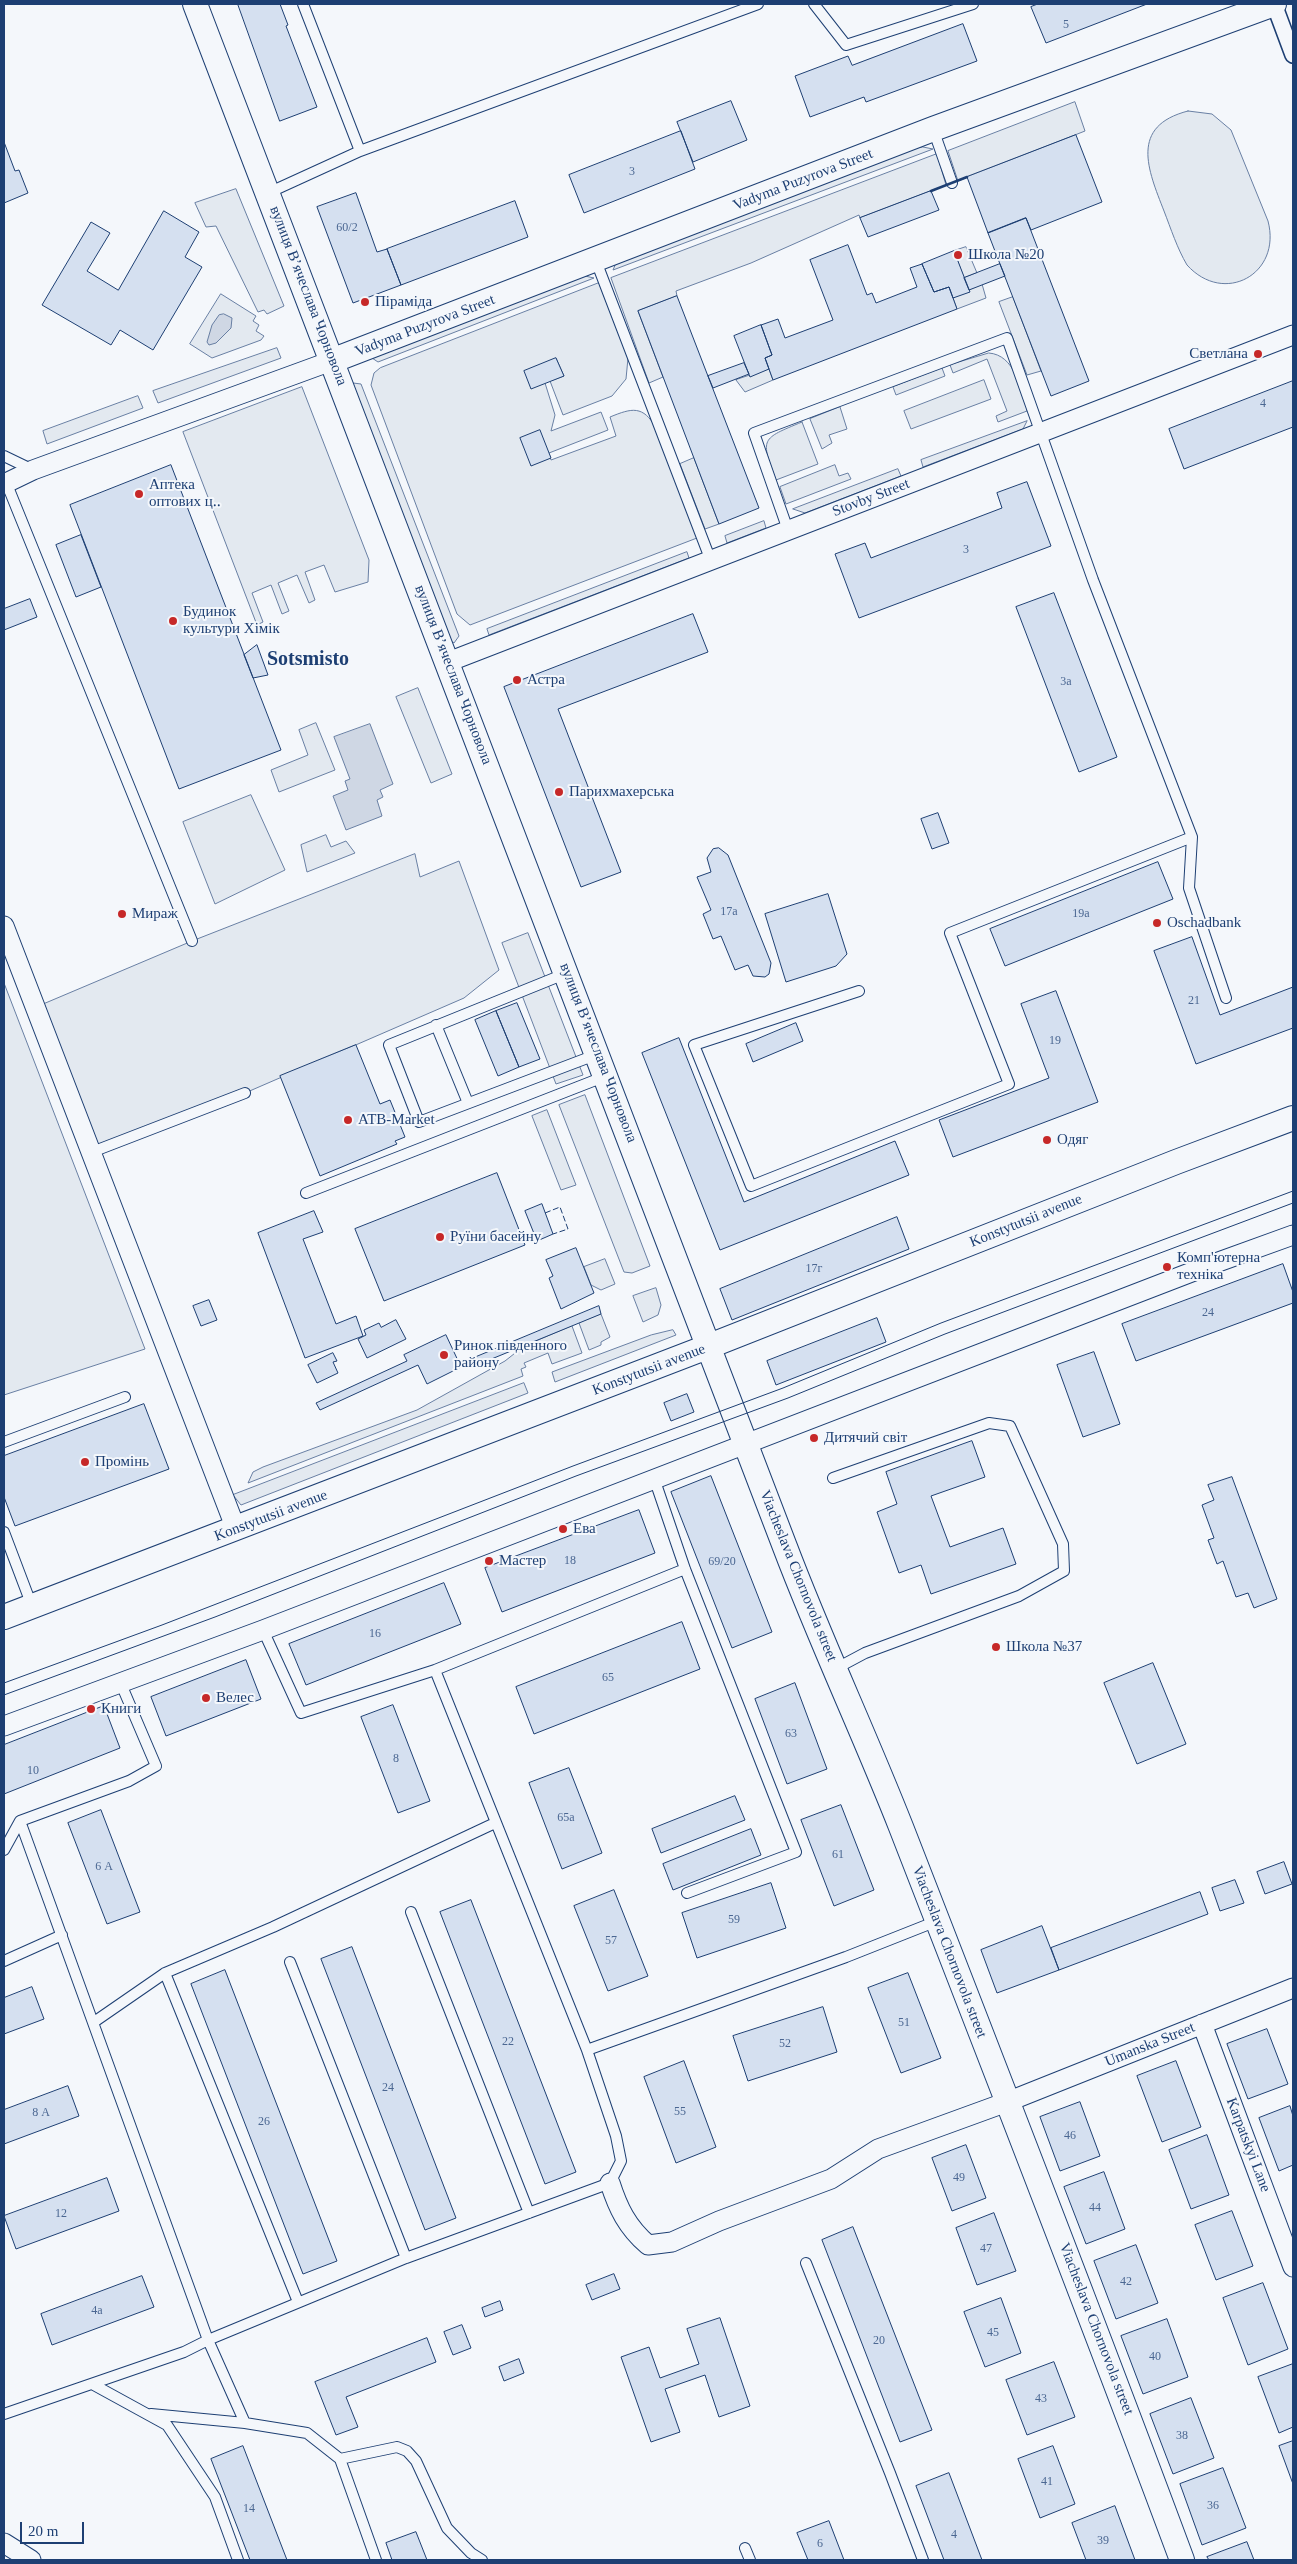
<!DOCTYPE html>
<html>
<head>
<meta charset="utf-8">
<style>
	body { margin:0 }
	#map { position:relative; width:1297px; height:2564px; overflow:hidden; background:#f4f7fb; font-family:"Times New Roman",serif }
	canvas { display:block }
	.frame { position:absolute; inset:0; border:5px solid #1d3f73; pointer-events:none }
	.scale { position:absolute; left:20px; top:2522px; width:64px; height:22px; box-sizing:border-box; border:2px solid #1d3f73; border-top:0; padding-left:6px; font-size:15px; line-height:18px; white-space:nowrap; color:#1d3f73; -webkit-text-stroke:4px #f4f7fb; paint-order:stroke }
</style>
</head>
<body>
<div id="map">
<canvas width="1297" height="2564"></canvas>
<div class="frame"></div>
<div class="scale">20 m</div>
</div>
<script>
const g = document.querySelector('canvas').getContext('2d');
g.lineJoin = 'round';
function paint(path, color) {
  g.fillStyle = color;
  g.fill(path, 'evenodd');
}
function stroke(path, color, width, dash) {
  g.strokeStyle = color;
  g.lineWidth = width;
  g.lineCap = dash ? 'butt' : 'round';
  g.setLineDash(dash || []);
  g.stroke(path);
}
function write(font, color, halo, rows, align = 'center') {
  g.font = font + ' "Times New Roman",serif';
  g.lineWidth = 4;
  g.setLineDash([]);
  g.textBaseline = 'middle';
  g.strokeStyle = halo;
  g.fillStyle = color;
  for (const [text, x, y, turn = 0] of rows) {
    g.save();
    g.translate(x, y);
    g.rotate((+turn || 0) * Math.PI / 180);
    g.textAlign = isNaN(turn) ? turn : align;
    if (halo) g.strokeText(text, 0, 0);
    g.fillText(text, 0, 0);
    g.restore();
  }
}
const green = new Path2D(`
	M1075 102 1085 131 958 181 948 151Z
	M1188 111 1212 114 1231 130 1268 221C1282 274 1224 306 1187 265 1177 248 1171 229 1164 211 1148 170 1129 126 1188 111Z
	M923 147 933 149 613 270 616 263 916 148Z
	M937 154 946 185 860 218 859 215 751 263 676 291 677 296 638 311 663 377 649 383 611 278Z
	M236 189 284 306 267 314 264 310 258 312 216 226 206 227 195 203Z
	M966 247 977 273 964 278 954 251Z
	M585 276 594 278 378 362 372 358Z
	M599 283 628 358 626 379 612 396 563 415 550 381 564 376 556 358 545 383 555 415 551 431 601 412 608 430 549 453 551 460 616 436 610 417C632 408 643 405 656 428L697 538 470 625 457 614 371 385 374 373 380 368Z
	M982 284 986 298 957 309 953 298Z
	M221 294 256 316 253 321 259 325 256 331 264 336 261 340 212 358 190 344Z
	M1013 297 1041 371 1027 375 999 302Z
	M277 348 281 358 158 403 153 391Z
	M989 353C1015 355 1020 388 1027 408V411L998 422 996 416 1007 411 987 359 953 373 950 365Z
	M942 368 945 376 896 395 893 387Z
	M769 369 773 380 745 392 736 380Z
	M984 380 991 399 911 429 904 411Z
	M353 383 361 384 459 636 454 643 451 641Z
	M302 387 369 560 368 582 335 592 324 565 305 572 315 600 309 603 297 575 278 583 289 611 282 614 271 585 252 593 263 622 257 625 183 432Z
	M138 396 143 408 47 444 43 431Z
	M840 407 847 429 829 435 832 443 822 449 810 419Z
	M1027 421 1023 429 923 467 921 460Z
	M802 422 818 464 776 480C760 438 761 439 802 422Z
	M694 458 719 524 705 529 680 464Z
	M835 465 839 476 848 473 851 479 786 504 780 487Z
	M898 469 901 476 805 513 793 509Z
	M764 521 766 528 727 543 725 536Z
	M687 552 689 558 489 635 487 629Z
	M418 688 452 774 431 783 396 697Z
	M316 723 335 770 279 792 271 770 308 755 299 730Z
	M251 795 285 870 215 904 183 822Z
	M326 835 331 847 346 841 355 853 307 872 301 845Z
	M415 854 420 877 459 861 499 970 464 998 245 1093 92 1152 36 1007 192 941Z
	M528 933 583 1075 556 1084 502 943Z
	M4 983 145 1349 4 1395Z
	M585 1095 650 1266 632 1273 624 1272 559 1105Z
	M547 1110 576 1185 561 1190 532 1116Z
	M605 1259 615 1284 601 1290 591 1285 584 1267Z
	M656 1288 661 1305 658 1315 643 1322 633 1296Z
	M601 1314 610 1337 601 1342V1345L589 1350 579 1323Z
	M572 1326 582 1353 552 1364 548 1353 524 1363 526 1367 521 1369 523 1376 248 1483 253 1472 263 1467 417 1410 505 1361 524 1346Z
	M673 1330 676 1335 555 1382 552 1372 651 1335Z
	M524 1383 528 1393 241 1505 233 1495Z`);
paint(green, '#e3e9f0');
stroke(green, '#687fa3', 1);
const water = new Path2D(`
	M224 314 232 318 231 328 216 343 209 345 207 342 212 325 219 315Z
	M370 724 393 784 380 790 383 797 377 800 382 816 346 830 333 796 348 790 345 781 350 779 334 737Z`);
paint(water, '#cfd7e4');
stroke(water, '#687fa3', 1);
const building = new Path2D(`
	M238 4H280L288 25 286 26 317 107 280 121Z
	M1038 4H1147L1046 43 1031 7Z
	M963 24 977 61 866 102 864 97 810 117 795 76 848 56 852 65Z
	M731 101 747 140 693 162 677 122Z
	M681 131 695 169 584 213 569 175Z
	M1076 135 1102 202 1031 230 1026 218 988 233 967 177Z
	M4 142 15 171 19 170 28 193 4 203Z
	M931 191 939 210 868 237 860 218Z
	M356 193 377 252 387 249 401 285 353 303 317 207Z
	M515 201 528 237 401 285 387 249Z
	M164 211 199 232 185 257 202 267 153 350 120 330 111 345 42 305 91 222 110 233 87 271 118 290Z
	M1026 218 1089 381 1051 396 988 233Z
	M848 245 867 295 872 293 876 303 917 287 910 268 922 264 934 292 949 287 957 309 773 380 765 358 772 355 761 325 778 319 785 338 833 320 810 260Z
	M954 251 970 292 953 298 949 287 934 292 922 264Z
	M1000 264 1005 276 969 290 964 278Z
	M677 296 759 508 719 524 638 311Z
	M761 325 772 355 765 358 769 369 750 377 734 336Z
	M556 358 564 376 531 389 524 371Z
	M744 363 749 374 713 388 708 376Z
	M1293 381V427L1184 469 1169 429Z
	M540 430 551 458 531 466 520 438Z
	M171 465 281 750 179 789 70 505Z
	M1027 482 1051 546 859 618 835 554 865 543 871 558 1002 508 997 493Z
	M81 535 101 587 76 597 56 545Z
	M1054 593 1117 757 1079 772 1016 607Z
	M30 599 37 617 4 630V609Z
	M693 614 708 652 558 709 621 872 581 887 504 687Z
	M257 645 268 675 253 678 244 655Z
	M938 813 949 843 932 849 921 819Z
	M719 848 728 855 771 963 769 974 765 977 753 976 748 965 735 970 721 936 713 939 703 914 711 910 697 877 711 872 707 858 713 849Z
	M1158 862 1173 899 1005 966 990 929Z
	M828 894 847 954 836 966 786 982 765 914Z
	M1192 937 1220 1015 1293 987V1028L1196 1064 1154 951Z
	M1056 991 1098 1102 953 1157 939 1120 1049 1078 1021 1004Z
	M517 1003 540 1059 519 1067 496 1011Z
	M496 1011 519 1067 498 1076 475 1020Z
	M796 1023 803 1041 753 1062 746 1044Z
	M679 1038 744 1202 895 1141 909 1175 720 1250 642 1053Z
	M356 1045 380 1104 390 1100 405 1137 395 1141 397 1144 320 1176 280 1076Z
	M497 1173 525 1245 384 1301 355 1229Z
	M542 1204 553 1234 537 1241 525 1211Z
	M314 1211 323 1232 303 1239 336 1324 356 1316 363 1336 305 1358 258 1233Z
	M897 1217 909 1249 732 1320 720 1289Z
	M576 1248 594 1293 561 1309 549 1278 553 1276 546 1260Z
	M1283 1264 1293 1292V1303L1136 1361 1122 1324Z
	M209 1300 217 1320 201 1326 193 1306Z
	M599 1306 601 1314 472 1367 469 1360Z
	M877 1318 886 1342 776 1385 767 1361Z
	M396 1320 406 1339 367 1358 358 1339 366 1335 364 1330 379 1323 381 1327Z
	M446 1335 461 1367 427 1384 418 1365 320 1410 316 1403 407 1361 404 1355Z
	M1094 1352 1120 1424 1083 1437 1057 1365Z
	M333 1353 337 1361 333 1362 338 1373 317 1383 308 1365Z
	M687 1394 694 1412 671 1421 664 1403Z
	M144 1404 169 1469 15 1526 4 1497V1456Z
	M972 1441 985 1477 931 1496 950 1547 1003 1528 1016 1564 931 1594 921 1565 899 1573 877 1512 897 1504 886 1472Z
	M711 1476 772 1632 732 1648 671 1492Z
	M1232 1477 1277 1599 1254 1608 1248 1593 1236 1597 1223 1561 1217 1564 1208 1540 1214 1538 1202 1505 1214 1500 1208 1485Z
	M639 1510 655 1553 502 1612 485 1568Z
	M444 1583 461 1624 306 1685 289 1644Z
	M682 1622 700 1669 534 1734 516 1687Z
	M246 1660 261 1699 166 1736 151 1697Z
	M1153 1663 1186 1744 1137 1764 1104 1683Z
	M795 1683 827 1769 787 1784 755 1699Z
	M393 1705 430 1801 398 1813 361 1717Z
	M104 1706 120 1748 4 1794V1745Z
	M569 1768 602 1853 562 1869 529 1783Z
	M735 1796 745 1820 661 1853 652 1829Z
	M841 1805 874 1890 834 1906 801 1820Z
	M101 1810 140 1912 107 1924 68 1823Z
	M751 1829 761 1855 673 1890 663 1864Z
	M1284 1862 1292 1884 1265 1894 1257 1872Z
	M1235 1880 1244 1903 1220 1911 1212 1888Z
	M771 1883 786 1928 697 1958 682 1913Z
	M614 1890 648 1976 608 1991 574 1906Z
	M1200 1892 1208 1914 1059 1970 1051 1948Z
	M471 1900 576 2172 545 2184 440 1912Z
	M1042 1926 1059 1970 997 1993 981 1950Z
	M352 1947 456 2218 425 2230 321 1959Z
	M225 1970 337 2261 303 2274 191 1984Z
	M908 1973 941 2058 901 2073 868 1988Z
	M32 1987 44 2019 4 2034V1998Z
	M823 2007 837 2052 748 2081 733 2036Z
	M1267 2029 1288 2084 1248 2099 1227 2044Z
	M684 2061 716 2147 676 2163 644 2077Z
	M1176 2061 1201 2127 1162 2142 1137 2076Z
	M68 2086 79 2116 4 2144V2110Z
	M1080 2102 1100 2156 1060 2171 1040 2117Z
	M1290 2106 1293 2116V2165L1279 2171 1259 2118Z
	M1207 2135 1229 2195 1191 2209 1169 2150Z
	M966 2145 986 2198 952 2211 932 2158Z
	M1104 2172 1125 2229 1086 2244 1064 2187Z
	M107 2178 119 2211 16 2249 4 2216Z
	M1232 2211 1253 2266 1216 2280 1195 2225Z
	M994 2213 1016 2271 977 2285 956 2228Z
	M853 2227 932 2430 900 2442 822 2240Z
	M1136 2245 1158 2303 1116 2319 1094 2261Z
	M614 2274 620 2289 592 2300 586 2285Z
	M142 2276 154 2307 52 2345 41 2314Z
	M1263 2283 1288 2349 1248 2365 1223 2298Z
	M1001 2298 1021 2353 985 2367 964 2312Z
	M500 2301 503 2310 485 2317 482 2308Z
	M720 2318 750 2406 719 2417 705 2375 665 2389 680 2432 651 2442 621 2357 649 2347 660 2378 699 2364 687 2329Z
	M1167 2319 1188 2377 1143 2394 1121 2336Z
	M462 2325 471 2348 453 2355 444 2332Z
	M427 2338 436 2362 346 2397 358 2427 336 2435 315 2382Z
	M519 2359 524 2373 504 2381 499 2367Z
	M1054 2362 1075 2417 1027 2435 1006 2380Z
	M1293 2364V2427L1279 2433 1258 2377Z
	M1191 2398 1214 2458 1173 2474 1150 2414Z
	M1293 2441V2484L1279 2446Z
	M243 2446 287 2560H250L211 2459Z
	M1053 2446 1075 2504 1040 2518 1018 2459Z
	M1223 2468 1246 2528 1202 2545 1180 2484Z
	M949 2473 982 2560H944L916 2486Z
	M1115 2506 1135 2560H1086L1072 2523Z
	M829 2521 844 2560H808L797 2533Z
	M416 2532 427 2560H392L386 2543Z
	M1247 2542 1254 2560H1209L1207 2557Z`);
paint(building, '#d5e0f0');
stroke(building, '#1d3f73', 1);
const service = new Path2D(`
	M303 4 360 151
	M814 4 846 45 973 4
	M933 129 952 183
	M268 193 360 151 758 4
	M596 261 711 561
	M4 456 33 470
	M6 482 192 941
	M788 530 754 433 1007 338 1093 580 1192 837 1189 888 1226 998
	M567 973 389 1045 419 1122 598 1054
	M859 991 694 1045 751 1186 1009 1084 950 933 1192 837
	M436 1025 468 1103
	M92 1152 245 1093
	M306 1193 606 1076
	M4 1442 125 1397
	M654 1478 685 1569 796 1852 687 1893
	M833 1478 989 1423 1010 1426 1063 1544 1064 1571 1019 1596 865 1653 835 1669
	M4 1532 32 1606
	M263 1630 301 1713 435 1670 685 1569
	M435 1670 587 2050 616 2136 621 2161 610 2183 406 2258 208 2340 245 2423 307 2433 340 2459 397 2447 407 2451 416 2461 447 2528 471 2553 482 2560
	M4 1850 20 1821
	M411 1912 529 2213
	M4 1961 62 1935
	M290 1962 406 2258
	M165 1973 298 2302
	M94 2022 165 1973 273 1927 495 1823
	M587 2050 846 1957 937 1921
	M806 2263 890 2473 923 2560
	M94 2385 167 2425 215 2497 238 2560
	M4 2414 184 2352 208 2340 20 1821 129 1781 156 1766 121 1684
	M151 2414 245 2423
	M340 2459 376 2560
	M745 2548 750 2560`);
const pedestrian = new Path2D(`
	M1274 4 1293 55`);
const minor = new Path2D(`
	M4 484 33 470 334 360
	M448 662 1293 335
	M4 926 236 1529
	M4 1726 263 1630 1210 1265 1293 1235
	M1202 2024 1293 2267
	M610 2183C618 2208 627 2227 648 2245L672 2242 719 2221 831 2179 878 2149 1007 2102 1293 1988
	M4 2543 31 2560`);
const tertiary = new Path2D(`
	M195 4C394 518 589 1033 785 1547 821 1642 864 1733 901 1827 996 2071 1091 2315 1182 2560
	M334 360 933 129 1274 4
	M4 1617 707 1347 1176 1162 1293 1118`);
stroke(service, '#1d3f73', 12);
stroke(pedestrian, '#1d3f73', 18);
stroke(minor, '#1d3f73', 21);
stroke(tertiary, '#1d3f73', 26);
stroke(service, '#f4f7fb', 10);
stroke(pedestrian, '#f4f7fb', 15);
stroke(minor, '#f4f7fb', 19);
stroke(tertiary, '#f4f7fb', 24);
stroke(new Path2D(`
	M4 1683 162 1625 573 1466 783 1388 941 1323 1293 1191
	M4 1695 215 1617 576 1476 788 1398 945 1334 1293 1203`), '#1d3f73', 1);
stroke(new Path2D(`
	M545 1213 560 1207 568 1229 553 1234`), '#1d3f73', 1, [6, 2.5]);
stroke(new Path2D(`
	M931 191 967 177`), '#1d3f73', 2.5);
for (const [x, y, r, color] of [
	[958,255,5,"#c62828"],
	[365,302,5,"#c62828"],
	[1258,354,5,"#c62828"],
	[139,494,5,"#c62828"],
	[173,621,5,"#c62828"],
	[517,680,5,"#c62828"],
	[559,792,5,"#c62828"],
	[122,914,5,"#c62828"],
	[1157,923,5,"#c62828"],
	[348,1120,5,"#c62828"],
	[1047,1140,5,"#c62828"],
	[440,1237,5,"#c62828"],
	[1167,1267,5,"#c62828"],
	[444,1355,5,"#c62828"],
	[814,1438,5,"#c62828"],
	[85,1462,5,"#c62828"],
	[563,1529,5,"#c62828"],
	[489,1561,5,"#c62828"],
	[996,1647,5,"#c62828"],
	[206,1698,5,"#c62828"],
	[91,1709,5,"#c62828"]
]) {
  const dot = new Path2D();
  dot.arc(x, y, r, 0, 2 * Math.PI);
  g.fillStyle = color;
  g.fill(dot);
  stroke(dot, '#f4f7fb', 2);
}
write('12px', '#4b6792', null, [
	["5",1066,25],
	["3",632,172],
	["60/2",347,228],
	["4",1263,404],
	["3",966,550],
	["3а",1066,682],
	["17а",729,912],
	["19а",1081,914],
	["21",1194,1001],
	["19",1055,1041],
	["17г",814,1269],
	["24",1208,1313],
	["18",570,1561],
	["69/20",722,1562],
	["16",375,1634],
	["65",608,1678],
	["63",791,1734],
	["8",396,1759],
	["10",33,1771],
	["65а",566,1818],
	["61",838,1855],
	["6 А",104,1867],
	["59",734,1920],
	["57",611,1941],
	["51",904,2023],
	["22",508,2042],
	["52",785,2044],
	["24",388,2088],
	["55",680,2112],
	["8 А",41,2113],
	["26",264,2122],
	["46",1070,2136],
	["49",959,2178],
	["44",1095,2208],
	["12",61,2214],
	["47",986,2249],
	["42",1126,2282],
	["4а",97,2311],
	["45",993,2333],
	["20",879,2341],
	["40",1155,2357],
	["43",1041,2399],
	["38",1182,2436],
	["41",1047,2482],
	["36",1213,2506],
	["14",249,2509],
	["4",954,2535],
	["39",1103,2541],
	["6",820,2544]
]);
write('15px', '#1d3f73', '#f4f7fb', [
	["Vadyma Puzyrova Street",803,180,-21],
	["вулиця Вʼячеслава Чорновола",308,296,69],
	["Vadyma Puzyrova Street",425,326,-21],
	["Stovby Street",871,498,-21],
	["вулиця Вʼячеслава Чорновола",453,675,69],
	["вулиця Вʼячеслава Чорновола",598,1053,69],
	["Konstytutsii avenue",1026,1221,-22],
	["Konstytutsii avenue",649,1370,-21],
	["Konstytutsii avenue",271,1516,-21],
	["Viacheslava Chornovola street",798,1576,68],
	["Viacheslava Chornovola street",949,1952,69],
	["Umanska Street",1150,2045,-22],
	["Karpatskyi Lane",1248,2145,69],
	["Viacheslava Chornovola street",1096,2329,69]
]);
write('15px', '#1d3f73', '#f4f7fb', [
	["Школа №20",968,255],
	["Піраміда",375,302],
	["Светлана",1248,354,"right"],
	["Аптека",149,485],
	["оптових ц‥",149,502],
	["Будинок",183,612],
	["культури Хімік",183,629],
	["Астра",527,680],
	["Парихмахерська",569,792],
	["Мираж",132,914],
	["Oschadbank",1167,923],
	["ATB-Market",358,1120],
	["Одяг",1057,1140],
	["Руїни басейну",450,1237],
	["Комп'ютерна",1177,1258],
	["техніка",1177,1275],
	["Ринок південного",454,1346],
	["району",454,1363],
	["Дитячий світ",824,1438],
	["Промінь",95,1462],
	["Ева",573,1529],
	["Мастер",499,1561],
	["Школа №37",1006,1647],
	["Велес",216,1698],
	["Книги",101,1709]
], 'left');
write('bold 20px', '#1d3f73', '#f4f7fb', [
	["Sotsmisto",308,660]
]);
</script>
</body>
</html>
